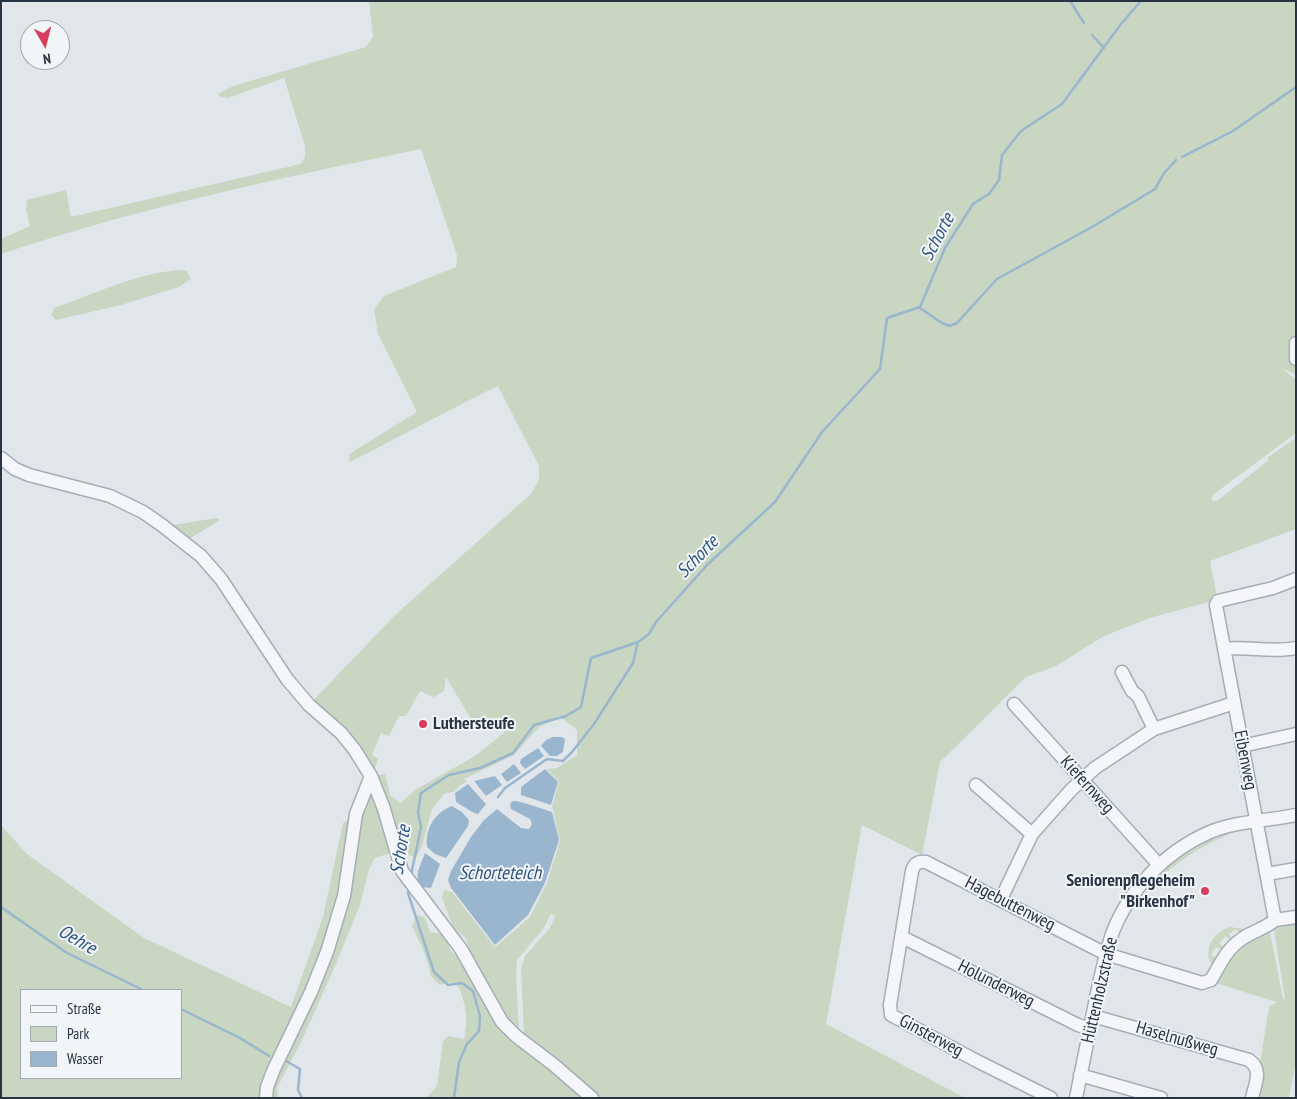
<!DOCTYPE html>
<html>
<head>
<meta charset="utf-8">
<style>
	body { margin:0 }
	#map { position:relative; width:1297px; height:1099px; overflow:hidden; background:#e1e6eb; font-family:"PT Sans Narrow",sans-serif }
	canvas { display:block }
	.frame { position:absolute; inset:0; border:2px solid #283444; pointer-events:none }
	.legend { position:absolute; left:20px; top:989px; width:162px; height:90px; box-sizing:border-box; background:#f1f5f8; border:1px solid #a1a8b0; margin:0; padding:6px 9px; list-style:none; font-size:15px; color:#283444 }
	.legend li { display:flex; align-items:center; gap:10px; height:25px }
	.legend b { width:25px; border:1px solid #a1a8b0 }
	.north { position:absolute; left:20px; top:20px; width:50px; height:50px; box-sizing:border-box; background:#f1f5f8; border:1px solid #a1a8b0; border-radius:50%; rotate:172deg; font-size:14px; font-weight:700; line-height:20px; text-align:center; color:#283444 }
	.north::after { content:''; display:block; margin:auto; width:18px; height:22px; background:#d93d5d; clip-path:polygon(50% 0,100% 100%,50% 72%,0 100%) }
</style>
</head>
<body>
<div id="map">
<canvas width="1297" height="1099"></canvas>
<div class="frame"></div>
<ul class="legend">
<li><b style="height:6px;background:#f5f6f9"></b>Straße</li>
<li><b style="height:14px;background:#c8d6c2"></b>Park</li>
<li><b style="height:14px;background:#9ab6ce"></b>Wasser</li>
</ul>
<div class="north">N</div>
</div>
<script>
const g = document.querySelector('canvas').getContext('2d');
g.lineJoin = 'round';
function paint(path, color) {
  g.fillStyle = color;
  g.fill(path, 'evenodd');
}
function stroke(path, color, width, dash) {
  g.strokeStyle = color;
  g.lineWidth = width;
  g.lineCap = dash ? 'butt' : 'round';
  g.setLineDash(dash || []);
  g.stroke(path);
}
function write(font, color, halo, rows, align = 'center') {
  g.font = font + ' "PT Sans Narrow",sans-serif';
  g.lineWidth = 4;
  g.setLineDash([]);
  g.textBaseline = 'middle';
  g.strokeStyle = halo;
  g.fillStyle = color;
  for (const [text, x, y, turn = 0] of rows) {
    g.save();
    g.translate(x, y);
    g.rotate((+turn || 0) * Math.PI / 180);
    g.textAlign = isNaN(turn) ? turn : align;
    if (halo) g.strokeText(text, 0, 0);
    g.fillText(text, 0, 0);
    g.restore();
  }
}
paint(new Path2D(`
	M369 1H1296V374L1283 369 1296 380V433L1214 494 1211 500 1217 501 1269 460 1267 458 1296 438V529L1210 561 1216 592 1213 601 1153 617 1104 636 1056 666 1026 677 940 762 922 855 862 825 826 1024 965 1098H602L590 1090 524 1035 521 969 525 956 550 928 555 916 551 914 543 929 517 960 516 976 519 1029 514 1030 501 1011 471 953 465 937 454 929 442 898 444 890 452 892 495 947 530 917 547 883 560 841 552 806 559 782 547 769 557 768 577 755V730L559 716 537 729 514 755 464 779 467 782 459 786 454 792 445 793 432 809 422 846 416 858 399 850 375 858 369 869 360 905 336 964 302 1040 277 1088 279 1098H1V825L27 854 144 938 291 1007 323 917 343 823 356 814 371 776 309 705 394 616 531 494 539 480V466L498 386 481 394 350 462 349 454 417 412 378 334 374 309 384 296 456 267 457 255 421 149C280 178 138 208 1 254V239L30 226 26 209 27 200 66 190 71 217 301 164 305 157V146L284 78 228 98 221 97 218 94 233 86 366 47 373 37ZM446 677 471 719 505 732 475 756 415 790 401 803 390 795 385 774 372 776 378 759 372 755 381 733 389 736 399 716H406L420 691 434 697 444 691ZM21 990H181V1078H21Z
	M178 270 186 271 191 279 179 287 121 305 56 320 51 315 54 308C94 294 135 274 178 270Z
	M217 518 220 520 189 539 173 525Z
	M1230 832 1229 834C1200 847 1180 860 1156 881L1155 880 1158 876 1157 874 1159 872 1161 873 1179 858 1178 856 1182 853 1184 855 1204 843Z
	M418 915 425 918 430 932 443 934 451 951 461 960 490 1012 511 1042 550 1067 586 1098H426L437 1086 443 1041 448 1036 464 1039C469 1017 466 1008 459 987L449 982 440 985 431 976 425 954 412 926Z
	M1296 922V1061L1289 1098H1260L1263 1084 1257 1085 1259 1069 1269 1007 1277 1002 1215 983 1236 948 1265 932H1270L1283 999H1285L1274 931 1280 925Z
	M1230 927 1243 929 1245 932 1241 935 1236 929 1229 934 1233 941 1232 942 1226 936 1219 943 1225 949 1223 951 1216 947 1211 955 1217 959 1213 965 1211 963C1203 947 1215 932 1230 927Z`), '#c8d6c2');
paint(new Path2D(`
	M553 737H562L565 739 563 752 557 756H550L541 746 546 740Z
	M538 748 544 756 525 769 520 763 521 759Z
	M514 764 521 773 507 782 501 774Z
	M545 769 558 782 551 805 521 795V787Z
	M495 776 502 785 486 796 474 781Z
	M468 784 486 804 478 814 474 813 456 802 455 793Z
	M513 801C522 801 542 809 552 812L559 840 545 883 528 915 495 945 451 888 448 880 451 871 471 837 484 820 497 809 521 828 529 829 532 824 530 819 511 809 510 804Z
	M452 806 462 812 469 820 468 826 446 858 435 854 427 847C425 829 434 813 452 806Z
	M425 853 440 864 431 888 421 887 417 884 418 871Z`), '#9ab6ce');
stroke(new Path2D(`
	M1070 1 1084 23
	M1092 35 1104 48
	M1182 157 1233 131 1296 87
	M920 308 942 323 950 326 957 323 997 279 1092 227 1155 189 1164 173 1176 160
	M498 797 505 788 547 759 563 761 572 752 594 724 633 663 638 642
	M411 875 421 827 418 812 421 793 449 775 480 768 513 753 534 725 566 716 581 707 591 658 638 642 649 634 656 622 708 564 775 502 822 432 880 369 887 318 920 307 945 248 973 204 989 194 999 180 1002 155 1021 131 1062 104 1121 24 1141 1
	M409 888 408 893 434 972 448 985 462 983 473 991 480 1016 479 1031 467 1044 459 1062 454 1098
	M1 907 67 953 143 990
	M181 1009 240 1038 269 1056
	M286 1061 300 1069 298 1090 302 1098`), '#9ab6ce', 2.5);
const minor = new Path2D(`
	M1296 343V359
	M1 458 15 469 29 475 110 496 143 512 163 526 201 556 221 579 287 679 309 705 341 733 354 749 371 776 384 809 402 871 461 949 502 1022 516 1036 554 1065 592 1098
	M1224 649C1248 646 1271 653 1296 648
	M1122 672 1132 691 1138 696 1154 729
	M1014 704 1159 865
	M1242 746 1296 734
	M976 785 1032 834
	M1267 874 1296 869
	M1001 899 1032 834 1071 790 1095 768 1154 729 1234 703
	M1275 920 1216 605 1218 601 1273 588 1296 579
	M1275 920 1296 917
	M902 937 1078 1025 1090 1029
	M1093 1016 1249 1060C1263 1070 1255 1084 1252 1098
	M1080 1075 1161 1098
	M266 1098 267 1087 274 1069 311 992 327 952 344 896 356 814 371 776
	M1051 1098 975 1060 891 1015 890 1005 912 871C914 864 918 861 926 862L1106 954 1202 983 1211 980C1222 961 1227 947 1248 935 1257 930 1267 927 1275 920
	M1076 1098C1082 1068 1088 1038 1094 1008 1099 983 1104 958 1112 934 1129 889 1166 851 1210 832 1237 821 1267 821 1296 815`);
stroke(minor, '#a6adb6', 15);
stroke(minor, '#f5f6f9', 12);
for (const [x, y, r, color] of [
	[423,724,5,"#d93d5d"],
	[1205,891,5,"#d93d5d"]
]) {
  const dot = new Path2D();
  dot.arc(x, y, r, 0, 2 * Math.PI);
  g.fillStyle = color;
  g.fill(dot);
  stroke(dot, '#f1f5f8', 2);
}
write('bold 18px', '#283444', '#f1f5f8', [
	["Luthersteufe",433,724],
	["Seniorenpflegeheim",1195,881,"right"],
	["\"Birkenhof\"",1195,902,"right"]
], 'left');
write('18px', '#283444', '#f1f5f8', [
	["Eibenweg",1245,760,79],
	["Kiefernweg",1087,785,48],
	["Hagebuttenweg",1010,904,27],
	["Holunderweg",996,984,27],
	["Hüttenholzstraße",1100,990,-77],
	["Ginsterweg",931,1036,28],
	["Haselnußweg",1177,1039,16]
]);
write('italic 19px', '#2f557c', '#f1f5f8', [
	["Schorte",938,237,-62],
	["Schorte",698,557,-46],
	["Schorte",401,850,-81],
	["Schorteteich",500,874],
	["Oehre",77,940,30]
]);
</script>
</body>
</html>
